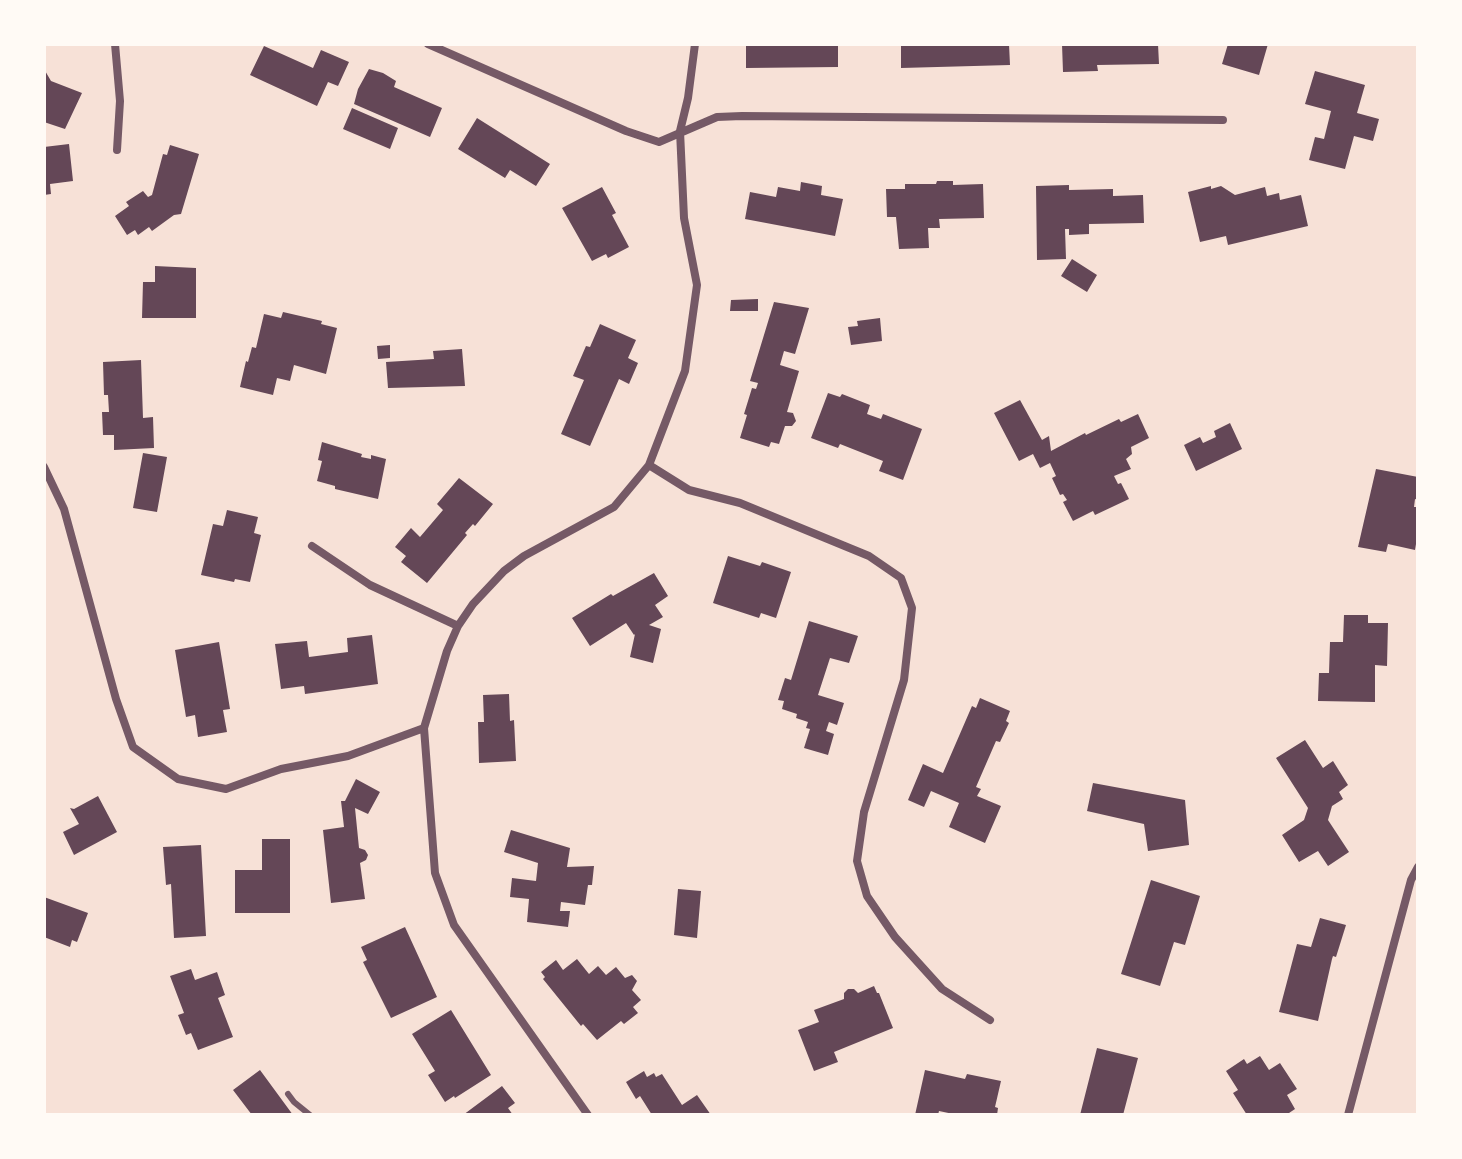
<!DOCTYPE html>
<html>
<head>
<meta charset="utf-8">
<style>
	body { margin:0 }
	#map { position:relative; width:1462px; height:1159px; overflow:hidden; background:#f7e1d7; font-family:Mulish,sans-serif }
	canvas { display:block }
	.frame { position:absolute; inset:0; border:46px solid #fffaf5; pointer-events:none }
</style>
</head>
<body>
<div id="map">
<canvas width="1462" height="1159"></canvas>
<div class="frame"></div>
</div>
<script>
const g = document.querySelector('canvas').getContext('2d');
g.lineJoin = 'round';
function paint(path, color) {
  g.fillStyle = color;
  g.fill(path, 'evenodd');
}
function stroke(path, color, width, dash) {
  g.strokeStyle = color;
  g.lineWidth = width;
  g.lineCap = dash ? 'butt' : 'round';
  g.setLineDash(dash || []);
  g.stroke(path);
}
paint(new Path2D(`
	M746 44H838V67L746 68Z
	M901 44H1009L1010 65 901 68Z
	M1062 44H1158L1159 64 1097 65 1098 71 1063 72Z
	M1228 44H1268L1259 75 1222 64Z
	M264 46 313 68 321 50 349 62 338 86 328 82 317 106 250 75Z
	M44 69 51 81 82 93 65 129 44 122Z
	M369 69 383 73 396 81 394 87 442 108 430 137 354 104 358 89Z
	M1315 71 1365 85 1357 113 1379 119 1373 141 1354 136 1345 169 1309 160 1315 137 1324 139 1331 111 1305 104Z
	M352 108 398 128 390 149 343 129Z
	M477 118 550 164 536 186 510 170 505 178 458 149Z
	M69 144 73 181 50 184 51 194 44 195V147Z
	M170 145 199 154 181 214 174 215 152 231 149 227 138 235 135 230 127 235 115 216 129 206 126 202 143 191 148 197 152 195 163 154 167 155Z
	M937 181H953V185L983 184 984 218 939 219 940 228H928L929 248 899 249 896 217H887L886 189H905V184H936Z
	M801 182 822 186 821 195 843 199 835 236 745 219 750 192 776 197 778 187 800 191Z
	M1069 185V190L1113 189V196L1143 195 1144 223 1089 224V234L1069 235V229H1065L1066 259 1037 260 1036 186Z
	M1211 186V189L1221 186 1235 195 1265 187 1267 196 1279 193 1280 200 1301 195 1308 226 1228 245 1226 236 1200 242 1188 192Z
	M602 187 616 213 612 215 629 247 608 258 606 254 592 261 562 208Z
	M1072 259 1097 275 1087 292 1061 276Z
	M155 266 196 268V318H142L143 282H155Z
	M758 299V311H730L731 300Z
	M774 302 809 308 795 354 784 351 780 365 799 371 787 412 793 413 796 421 792 426H785L779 444 771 442 769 447 740 438 747 415 744 414 752 388 756 389 758 383 750 381Z
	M283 312 322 321 321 324 337 328 326 374 294 365 290 381 277 378 273 395 240 387 246 361 248 362 252 347 256 348 264 314 281 318Z
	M880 318 882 341 851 345 848 327 858 326 857 321Z
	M600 324 636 340 628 358 638 363 629 384 619 379 590 446 561 434 584 380 573 376 586 346 590 347Z
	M390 345V358L378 359 377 346Z
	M462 349 465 386 388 388 386 362 434 359 433 351Z
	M141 360 143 418 153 417 154 448 114 450V435H103L102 412H109L108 395H104L103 362Z
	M828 393 840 397 842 394 870 405 867 414 881 419 883 414 922 429 903 480 879 471 883 461 840 444 838 448 811 438Z
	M1020 400 1042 440 1049 436 1051 451 1085 433 1086 435 1119 419 1121 422 1138 414 1149 438 1131 447 1132 454 1126 459 1131 469 1114 476 1118 484 1121 483 1129 499 1095 515 1093 511 1073 521 1063 502 1067 500 1063 494 1060 495 1052 478 1056 476 1050 463 1040 468 1033 454 1019 461 994 413Z
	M1230 423 1242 449 1196 471 1184 445 1200 437 1203 443 1216 437 1214 431Z
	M322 442 362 454 361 457 371 459V455L386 459 378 499 335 489V486L317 481 322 461 318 460Z
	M143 453 167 457 157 512 133 508Z
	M1376 469 1418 477V500L1415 499 1414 507H1418V532L1415 550 1388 544 1386 552 1358 547Z
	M459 478 493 504 475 526 473 524 465 533 467 535 427 583 401 562 406 556 395 547 411 528 420 537 443 510 437 504Z
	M227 510 258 517 254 533 261 535 250 582 235 579 234 582 201 575 213 524 223 526Z
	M728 556 760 566 762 562 791 572 776 618 761 613 759 618 713 603Z
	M654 573 668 596 655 605 663 617 649 625 661 629 653 663 630 657 635 634 634 635 626 623 590 646 572 618 611 594 613 596Z
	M1344 615H1368V623H1388L1387 666 1375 665V702L1318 701 1319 673H1329L1330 642H1343Z
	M809 621 858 636 849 663 830 658 818 695 844 703 837 725 829 722 826 731 834 734 828 755 804 748 810 729 806 728 808 722 796 718 797 714 782 709 784 701 778 700 785 678 791 680Z
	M372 635 378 684 305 694 304 686 281 689 275 644 307 641 309 657 348 652 347 638Z
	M219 642 230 709 223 710 227 732 198 737 195 715 186 717 175 650Z
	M509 694 510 721 514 720 516 761 479 763 478 722H484L483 695Z
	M980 698 1010 711 1006 721 1009 723 1000 742 996 741 976 787 981 789 977 796 1001 806 985 843 949 827 959 803 931 791 924 807 908 800 923 764 943 773 972 706 976 708Z
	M1305 740 1323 768 1333 761 1348 785 1339 792 1343 799 1332 806 1328 820 1349 852 1328 866 1318 851 1299 862 1282 835 1304 820 1308 808 1276 758Z
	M356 779 380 792 368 814 355 808 359 848 365 850 368 855 366 860 360 863 365 899 331 903 323 830 344 827 341 801H345Z
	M1093 783 1185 800 1189 845 1148 851 1144 824 1087 811Z
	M98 796 117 832 74 855 63 832 79 824 70 808 74 809Z
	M511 830 570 848 567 867 594 866 592 885H588L585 905 561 902 560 911H570L568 927 527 922 529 899 510 897 512 878 536 881 538 863 504 852Z
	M262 839H290V913H235V870H262Z
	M201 845 206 936 174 938 171 884 166 885 163 847Z
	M1151 880 1200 896 1185 945 1174 942 1160 986 1121 974Z
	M678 889 701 891 697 938 674 935Z
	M44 897 88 913 77 942 72 940 70 947 44 937Z
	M1320 918 1346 925 1336 957 1333 956 1332 959 1318 1021 1279 1012 1297 944 1311 947Z
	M405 927 437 997 391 1018 363 962 367 960 361 947Z
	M577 959 589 974 598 966 606 975 616 967 625 978 632 975 637 981 632 990 641 1000 633 1007 638 1013 624 1024 621 1021 597 1040 583 1024 581 1026 543 979 545 977 541 972 556 960 563 970Z
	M191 969 195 980 217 972 225 995 218 998 233 1037 198 1050 191 1033 186 1035 178 1015 184 1013 170 976Z
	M874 986 877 993H879L893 1028 834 1052 838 1062 814 1071 798 1030 819 1022 814 1010 844 999V993L848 989H854L858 993Z
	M451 1010 491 1075 455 1098 454 1096 445 1102 428 1075 435 1071 412 1034Z
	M1097 1048 1138 1058 1123 1115H1080Z
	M1260 1056 1269 1070 1280 1063 1297 1089 1287 1095 1295 1109 1286 1115H1247L1233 1093 1238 1090 1226 1071 1244 1059 1247 1064Z
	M260 1070 293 1115H252L233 1090Z
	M925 1070 965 1079 967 1074 1001 1081 995 1107 998 1108 997 1115H958L939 1111 938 1115H915Z
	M644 1071 647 1077 654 1073 656 1077 662 1074 682 1105 697 1095 711 1115H652L640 1096 636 1099 626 1082Z
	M502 1086 515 1103 508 1108 513 1115H463Z`), '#644757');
stroke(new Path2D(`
	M288 1094 294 1102 310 1115`), '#755966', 6);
stroke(new Path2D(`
	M115 44 120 101 117 150
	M428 44 626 131 659 142 717 117 742 116 1223 120
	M649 465 689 490 740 503 869 556 901 578 912 608 904 680 864 812 857 861 867 896 895 937 942 989 990 1020
	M44 467 64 509 116 699 133 747 178 779 226 789 281 769 348 756 424 728
	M312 546 370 585 458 626
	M588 1115 454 925 435 873 424 728 447 651 458 626 473 604 504 571 524 556 614 507 649 465 685 371 697 285 684 218 680 131 688 98 695 44
	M1348 1115 1411 880 1418 867`), '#755966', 8);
</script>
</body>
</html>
